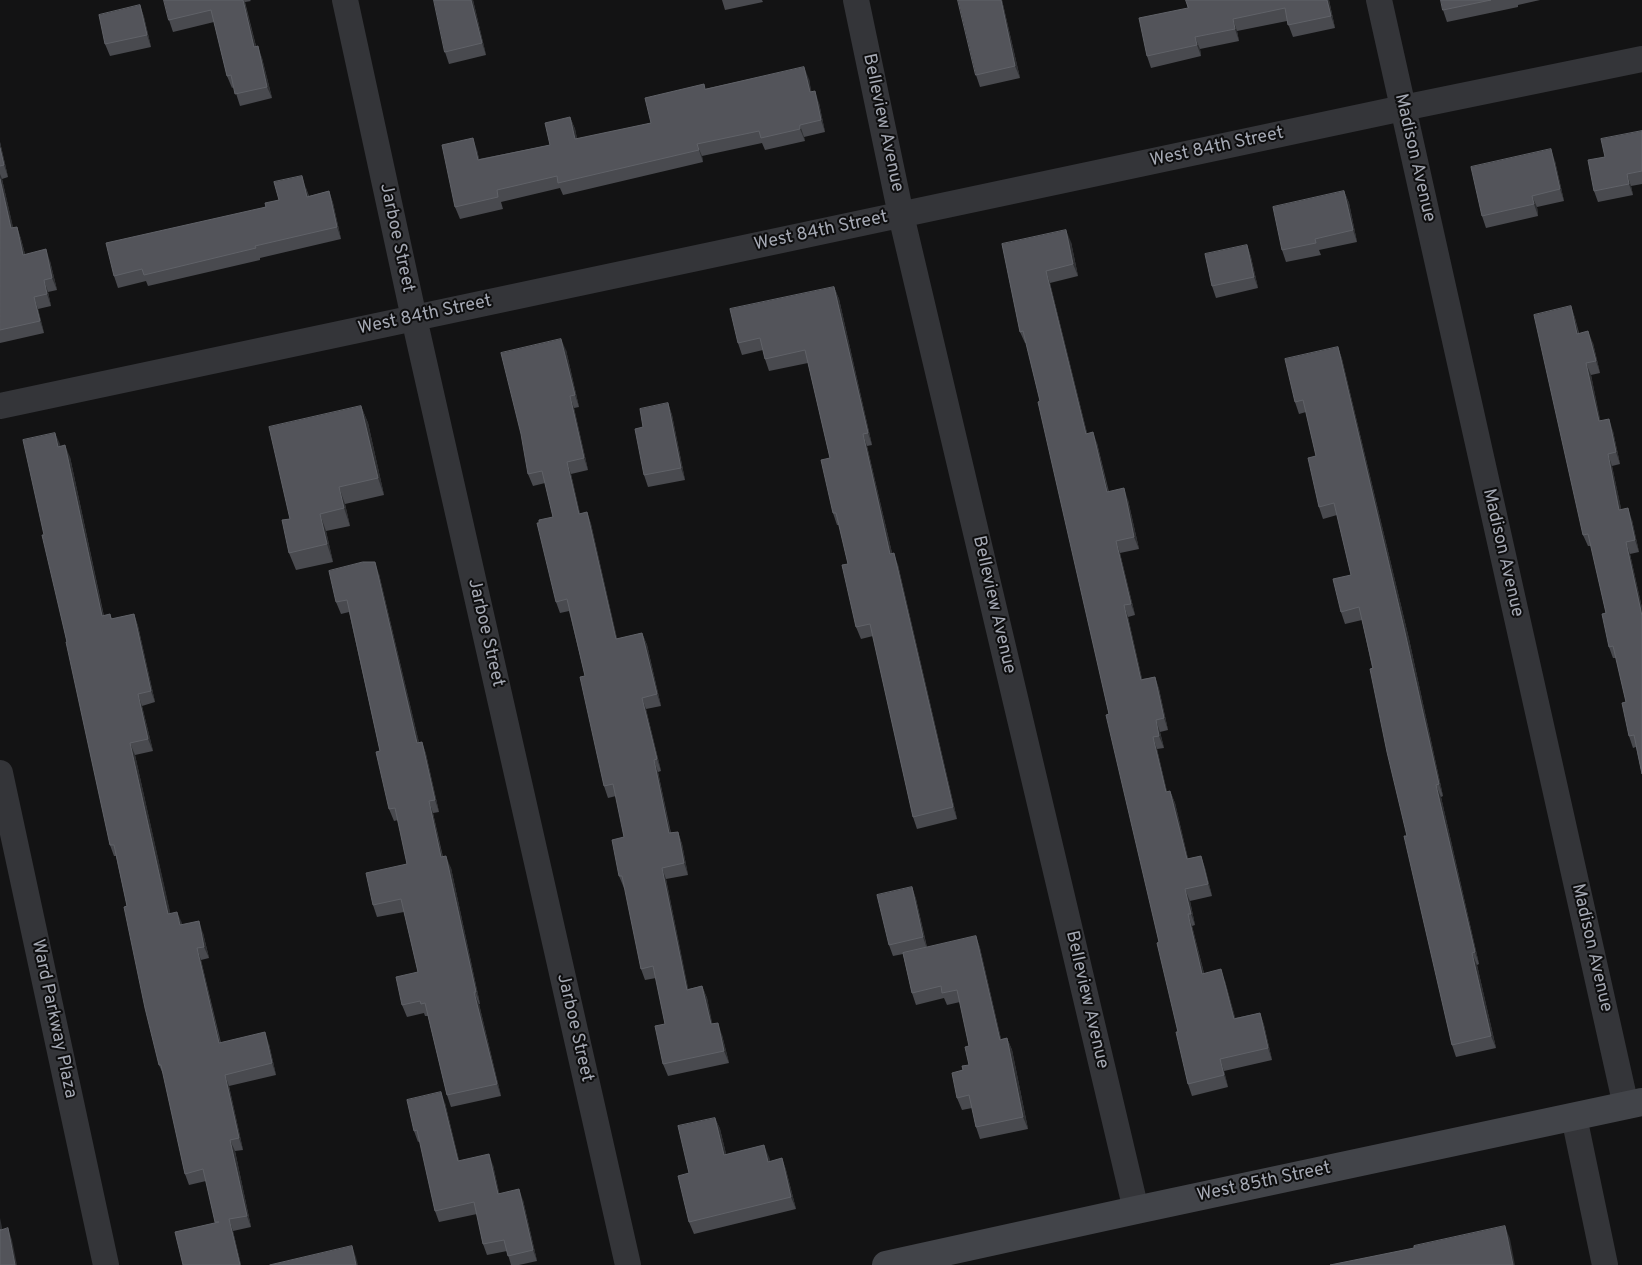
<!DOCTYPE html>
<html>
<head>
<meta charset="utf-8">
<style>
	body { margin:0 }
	canvas { display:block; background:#131314 }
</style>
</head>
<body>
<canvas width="1642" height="1265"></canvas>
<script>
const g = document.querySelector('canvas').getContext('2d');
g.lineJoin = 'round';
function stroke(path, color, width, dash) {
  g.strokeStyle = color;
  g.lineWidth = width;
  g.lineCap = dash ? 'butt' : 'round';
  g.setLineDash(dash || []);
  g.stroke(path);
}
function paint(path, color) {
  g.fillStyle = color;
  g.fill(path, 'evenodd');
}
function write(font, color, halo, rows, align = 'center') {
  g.font = font + ' Overpass,sans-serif';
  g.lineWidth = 4;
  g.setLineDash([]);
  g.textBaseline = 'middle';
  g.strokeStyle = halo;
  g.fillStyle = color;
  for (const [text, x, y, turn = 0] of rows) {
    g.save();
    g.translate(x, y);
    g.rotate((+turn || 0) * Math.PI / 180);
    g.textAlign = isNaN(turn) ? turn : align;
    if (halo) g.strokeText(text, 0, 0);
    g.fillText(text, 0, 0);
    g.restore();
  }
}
stroke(new Path2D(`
	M345 0 414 318 628 1265
	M856 0 901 215 1136 1210
	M1379 0 1626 1106
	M0 406 1403 108 1642 59
	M0 773 106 1265
	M1574 1117 1605 1265`), '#343539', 26);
stroke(new Path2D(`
	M886 1265 1136 1210 1642 1102`), '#424449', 28);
paint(new Path2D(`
	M164 0H250L251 1 245 2 256 46 262 58 272 98 240 106 234 87 232 88 227 76 214 22 173 32 169 20Z
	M434 0H473L486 55 449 64 445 52Z
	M722 0H762L763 2 725 10Z
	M1002 0 1020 78 980 87 976 75Z
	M1186 0H1329L1335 28 1293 37 1287 21 1237 31 1239 41 1200 49 1201 56 1151 68 1147 56 1188 8Z
	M1441 0H1540L1518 5V7L1447 22 1443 10Z
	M140 5 144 17 151 47 110 56 105 44Z
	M809 79 811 92 819 103 825 132 804 137 805 141 765 150 762 143 702 156 703 162 563 195 560 188 501 202 503 209 460 219 455 207 477 150 479 159 550 145 570 117 575 129 577 139 651 123 706 89Z
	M1642 131V184L1631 186 1633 195 1598 202 1594 191 1605 157Z
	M0 142 8 177 2 179 13 228 17 227 21 239 25 254 50 261 57 290 48 292 51 306 38 309 44 333 0 343Z
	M1555 161 1564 201 1537 207 1538 216 1486 228 1482 216Z
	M306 188 309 196 329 191 333 203 341 239 260 258V260L148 286 146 281 118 288 114 276Z
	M1344 191 1349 203 1357 242 1319 250 1321 255 1286 262 1282 250Z
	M1071 242 1078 276 1050 283 1087 433 1097 443 1109 492 1128 500 1139 549 1120 553 1135 615 1128 617 1142 679 1155 677 1159 689 1168 730 1160 732 1164 748 1157 749 1167 792 1170 791 1175 803 1188 859 1201 856 1205 868 1212 896 1190 901 1195 925 1192 926 1204 973 1225 981 1235 1018 1260 1013 1264 1025 1272 1060 1224 1071 1228 1087 1192 1096 1188 1084 1178 1032 1159 942 1040 401 1026 343H1025L1020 332 1002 244Z
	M1247 245 1251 257 1258 288 1216 298 1212 286Z
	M834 287 839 299 872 445 867 446 892 553 898 565 957 819 917 829 913 817 873 636 861 639 856 627 848 564 839 525H837L833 513 830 458 808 363 769 371 765 359 763 350 742 355 738 343Z
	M1571 306 1575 318 1579 333 1593 343 1600 373 1591 375 1600 420 1613 431 1620 464 1612 466 1621 509 1632 520 1639 552 1630 554 1642 608V774L1636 747 1633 748 1629 736 1626 702 1616 658H1613L1609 647 1606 613 1591 546H1588L1583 535Z
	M1338 347 1342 359 1409 639 1443 796 1441 797 1479 964 1477 965 1496 1048 1456 1057 1452 1045 1362 620 1345 624 1341 612 1351 575 1337 515 1323 519 1319 507 1316 456 1306 412 1299 414 1295 402Z
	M566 350 579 407 574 408 588 470 571 474 580 514 587 512 591 524 617 639 642 633 647 645 661 706 646 709 661 771 658 772 671 833 678 832 682 844 688 875 666 879 688 989 702 986 707 998 712 1024 722 1035 729 1063 668 1076 663 1064 665 1024 656 978 645 980 641 969 625 888H624L619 876 624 837 616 796 608 798 604 786 585 676 569 611 560 613 556 602 553 517 545 483 533 486 528 474Z
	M668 403 672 415 685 480 648 487 644 475Z
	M361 406 368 423 384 495 345 504 350 526 326 531 333 562 296 570 289 553 290 519Z
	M55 433 60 447 70 457 104 616 110 614 112 619 134 614 138 626 155 702 142 706 153 751 135 755 170 913 182 925 203 933 209 958 201 960 221 1043 269 1044 276 1075 229 1086 243 1150 235 1151 251 1227 233 1231 241 1265H183L215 1222 206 1181 189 1185 185 1174 164 1076 159 1065 127 906 116 856H114L110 845 44 535Z
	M379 574 419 743 422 742 426 754 439 812 433 813 443 857 451 868 480 1004H479L501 1096 451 1107 447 1095 428 1016H425L424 1013 407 1017 402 1005 418 972 404 912 377 917 373 905 407 864 398 820 394 821 389 809 380 751 349 612 341 614 336 602Z
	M912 887 916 899 927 947 976 936 980 948 1001 1039 1007 1038 1012 1050 1028 1129 980 1139 976 1127 972 1108 962 1110 957 1098 963 1070 969 1065V1046L960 1002 947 1005 944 998 916 1005 912 993 903 954 893 956 889 945Z
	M445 1103 459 1161 493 1165 499 1193 523 1200 537 1261 519 1265H511L507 1251 487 1255 483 1244 477 1214 439 1222 435 1211 420 1141 418 1142 414 1131Z
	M715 1118 720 1129 726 1154 769 1157 770 1162 782 1158 786 1170 796 1209 694 1234 689 1222V1173Z`), '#494a4f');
paint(new Path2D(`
	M243 0H244L259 58 254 47Z
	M471 0H473L486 55 482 43Z
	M1001 0H1002L1020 78 1015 66Z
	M1327 0H1329L1335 28 1331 16Z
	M140 5 144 17 151 47 147 35Z
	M1233 19 1237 31 1239 41 1235 29Z
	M1195 37 1200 49 1201 56 1197 45Z
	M258 46 262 58 272 98 267 87Z
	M804 67 809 79 814 104 810 92Z
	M815 91 819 103 825 132 821 120Z
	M570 117 575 129 580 151 575 139Z
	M800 125 804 137 805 141 800 129Z
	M473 138 477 150 482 172 478 160Z
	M0 142 8 177 4 165 0 148Z
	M697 144 702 156 703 162Z
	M1551 149 1555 161 1564 201 1560 189Z
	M0 174 2 179 16 240 11 228 0 179Z
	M1627 174 1631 186 1633 195 1629 184Z
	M302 176 306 188 312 208 307 197Z
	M329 191 333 203 341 239 337 227Z
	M1344 191 1349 203 1357 242 1353 230Z
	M1532 196 1537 207 1538 216 1534 204Z
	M17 227 21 239 28 266 23 255Z
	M1066 230 1071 242 1078 276 1073 264Z
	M1247 245 1251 257 1258 288 1254 277Z
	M46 249 50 261 57 290 52 278Z
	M1046 271 1050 283 1090 445 1086 434Z
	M44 280 48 292 51 306 47 294Z
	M834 287 839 299 872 445 868 433Z
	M34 297 38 309 44 333 40 321Z
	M1571 306 1575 318 1581 346 1577 334Z
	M1588 331 1593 343 1600 373 1596 361Z
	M561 339 566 350 579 407 575 395Z
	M1338 347 1342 359 1409 639 1443 796 1439 784Z
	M1586 363 1591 375 1603 433 1599 421Z
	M570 396 574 408 588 470 584 458Z
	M668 403 672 415 685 480 681 468Z
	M361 406 368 423 384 495 378 478Z
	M1609 419 1613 431 1620 464 1616 452Z
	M1093 432 1097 443 1111 504 1107 492Z
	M55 433 60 444 63 458 58 447Z
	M863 434 867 446 895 566 890 554Z
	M65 445 70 457 106 627 102 616Z
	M1608 454 1612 466 1624 522 1619 510Z
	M567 462 571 474 583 526 579 514Z
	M339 487 345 504 350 526 344 508Z
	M1124 488 1128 500 1139 549 1134 537Z
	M1628 508 1632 520 1639 552 1635 540Z
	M587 512 591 524 620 651 616 639Z
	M320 514 326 531 333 562 327 544Z
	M1116 541 1120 553 1135 615 1131 604Z
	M1626 542 1630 554 1642 608V616Z
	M894 553 898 565 957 819 953 807Z
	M375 562 379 574 422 755 417 743Z
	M1124 605 1128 617 1145 692 1141 680Z
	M134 614 138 626 155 702 151 691Z
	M642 633 647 645 661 706 657 694Z
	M1155 677 1159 689 1168 730 1164 718Z
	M138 694 142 706 153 751 148 739Z
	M642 698 646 709 661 771 657 759Z
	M1156 720 1160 732 1164 748 1159 736Z
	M1153 737 1157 749 1170 804 1166 792Z
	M422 742 426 754 439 812 435 800Z
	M130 743 135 755 173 925 168 914Z
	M654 760 658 772 673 845 669 833Z
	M1436 785 1441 797 1479 964 1475 952Z
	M1170 791 1175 803 1191 871 1187 859Z
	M429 801 433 813 445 869 441 857Z
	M678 832 682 844 688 875 684 863Z
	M446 856 451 868 480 1004 476 992Z
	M1201 856 1205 868 1212 896 1208 884Z
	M662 868 666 879 691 1002 687 990Z
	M912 887 916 899 927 949 923 937Z
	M1185 889 1190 901 1195 925 1191 914Z
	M177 912 182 923 184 937 180 925Z
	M1188 914 1192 926 1207 986 1202 974Z
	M199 921 203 933 209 958 204 947Z
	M976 936 980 948 1004 1052 1000 1040Z
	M197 948 201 960 223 1055 219 1043Z
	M1472 953 1477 965 1496 1048 1491 1036Z
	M1221 969 1225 981 1239 1031 1234 1019Z
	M702 986 707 998 715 1036 711 1024Z
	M474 992 479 1004 501 1096 497 1084Z
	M1260 1013 1264 1025 1272 1060 1268 1048Z
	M718 1023 722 1035 729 1063 724 1051Z
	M265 1032 269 1044 276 1075 272 1063Z
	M1007 1038 1012 1050 1028 1129 1023 1117Z
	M1220 1059 1224 1071 1228 1087 1224 1075Z
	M225 1075 229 1086 243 1150 239 1138Z
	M441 1092 445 1103 462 1172 458 1161Z
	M715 1118 720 1129 729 1166 724 1155Z
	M230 1140 235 1151 251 1227 247 1216Z
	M764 1145 769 1157 773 1174 768 1162Z
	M489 1154 493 1165 502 1205 498 1194Z
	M782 1158 786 1170 796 1209 791 1197Z
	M519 1189 523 1200 537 1261 533 1250Z
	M0 1218 5 1242 0 1230Z
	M229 1219 233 1231 241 1265H240Z
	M1505 1226 1510 1239 1515 1265H1513Z
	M8 1228 12 1240 17 1265H15Z
	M352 1246 356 1257 358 1265H356Z`), '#2f3033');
const building = new Path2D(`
	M164 0H243L254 47 258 46 267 87 235 94 231 75 227 76 211 10 169 20Z
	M434 0H471L482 43 445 52Z
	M958 0H1001L1015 66 976 75Z
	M1186 0H1327L1331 16 1288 25 1285 8 1233 19 1235 29 1195 37 1197 45 1147 56 1139 18 1188 8Z
	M1441 0H1491L1443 10Z
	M140 5 147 35 105 44 99 15Z
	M804 67 810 92 815 91 821 120 800 125V129L761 138 759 131 697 144 699 150 558 183 557 176 497 190 498 197 455 207 442 145 473 138 478 160 550 145 545 123 570 117 575 139 651 123 645 98 704 84 705 89Z
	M1642 131V171L1627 174 1629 184 1594 191 1588 160 1605 157 1601 139Z
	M0 148 4 165 0 166Z
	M1551 149 1560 189 1532 196 1534 204 1482 216 1471 167Z
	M302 176 307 197 329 191 337 227 255 246 256 248 144 275 142 269 114 276 106 243 266 207 265 203 279 200 274 182Z
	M0 179 11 228 17 227 23 255 46 249 52 278 44 280 47 294 34 297 40 321 0 330Z
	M1344 191 1353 230 1315 239 1316 243 1282 250 1273 207Z
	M1066 230 1073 264 1046 271 1086 434 1093 432 1107 492 1124 488 1134 537 1116 541 1131 604 1124 605 1141 680 1155 677 1164 718 1156 720 1159 736 1153 737 1166 792 1170 791 1187 859 1201 856 1208 884 1185 889 1191 914H1188L1202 974 1221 969 1234 1019 1260 1013 1268 1048 1220 1059 1224 1075 1188 1084 1176 1032H1178L1157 943 1159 942 1106 715 1109 714 1038 402 1040 401 1023 331 1020 332 1002 244Z
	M1247 245 1254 277 1212 286 1205 254Z
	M834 287 868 433 863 434 890 554 894 553 953 807 913 817 870 624 856 627 842 565 848 564 836 513H833L821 460 830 458 805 350 765 359 760 338 738 343 730 309Z
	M1571 306 1577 334 1588 331 1596 361 1586 363 1599 421 1609 419 1616 452 1608 454 1619 510 1628 508 1635 540 1626 542 1642 616V774L1634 735 1629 736 1622 703 1626 702 1613 646 1609 647 1602 614 1606 613 1588 534 1583 535 1534 315Z
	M561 339 575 395 570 396 584 458 567 462 579 514 587 512 616 639 642 633 657 694 642 698 657 759 654 760 669 833 678 832 684 863 662 868 687 990 702 986 711 1024 718 1023 724 1051 663 1064 655 1026 665 1024 653 966 641 969 622 876H619L612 840 624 837 613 784 604 786 580 677 585 676 567 599 556 602 537 523H539V520L553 517 542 471 528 474 521 434 501 353Z
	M1338 347 1404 628 1439 784 1436 785 1475 952 1472 953 1491 1036 1452 1045 1404 836H1407L1387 752 1370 669 1373 668 1359 607 1341 612 1333 579 1351 575 1334 503 1319 507 1308 458 1316 456 1303 400 1295 402 1285 359Z
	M668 403 681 468 644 475 635 429 643 427 640 409Z
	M361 406 378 478 339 487 344 508 320 514 327 544 289 553 282 520 290 519 269 427Z
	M55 433 58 447 65 445 102 616 110 614 111 619 134 614 151 691 138 694 148 739 130 743 168 914 177 912 180 925 199 921 204 947 197 948 219 1043 265 1032 272 1063 225 1075 239 1138 230 1140 247 1216 229 1219 240 1265H183L175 1232 219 1222H215L203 1169 185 1174 161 1065H159L145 1008 124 907 127 906 114 845H110L66 642H67L42 535H44L23 440Z
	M363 562H375L417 743 422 742 435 800 429 801 441 857 446 856 476 992H474L497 1084 447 1095 425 1003 421 1004 420 1001 402 1005 396 977 418 972 401 899 373 905 366 873 407 864 395 808 389 809 376 752 380 751 347 600 336 602 329 571Z
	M912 887 923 937 889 945 877 895Z
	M976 936 1000 1040 1007 1038 1023 1117 976 1127 969 1095 957 1098 952 1073 963 1070 962 1066 969 1065 965 1047 969 1046 957 990 942 993 941 986 912 993 903 953Z
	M441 1092 458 1161 489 1154 498 1194 519 1189 533 1250 508 1256 504 1240 483 1244 474 1202 435 1211 417 1130 414 1131 407 1100Z
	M715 1118 724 1155 764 1145 768 1162 782 1158 791 1197 689 1222 678 1176 689 1173 678 1126Z
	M1505 1226 1513 1265H1330L1414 1248V1246Z
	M8 1228 15 1265H0V1229V1230Z
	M352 1246 356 1265H270Z`);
paint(building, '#53545a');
stroke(building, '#606268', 1);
write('18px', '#a5a9b4', '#0e0e0f', [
	["Belleview Avenue",882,123,78],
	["West 84th Street",1217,148,-12],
	["Madison Avenue",1414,158,77],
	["West 84th Street",821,232,-12],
	["Jarboe Street",396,238,78],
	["West 84th Street",425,316,-12],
	["Madison Avenue",1502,553,77],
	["Belleview Avenue",993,605,77],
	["Jarboe Street",485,633,77],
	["Madison Avenue",1591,948,77],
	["Belleview Avenue",1086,1000,77],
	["Ward Parkway Plaza",53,1019,78],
	["Jarboe Street",574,1028,77],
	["West 85th Street",1264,1183,-12]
]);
</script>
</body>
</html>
